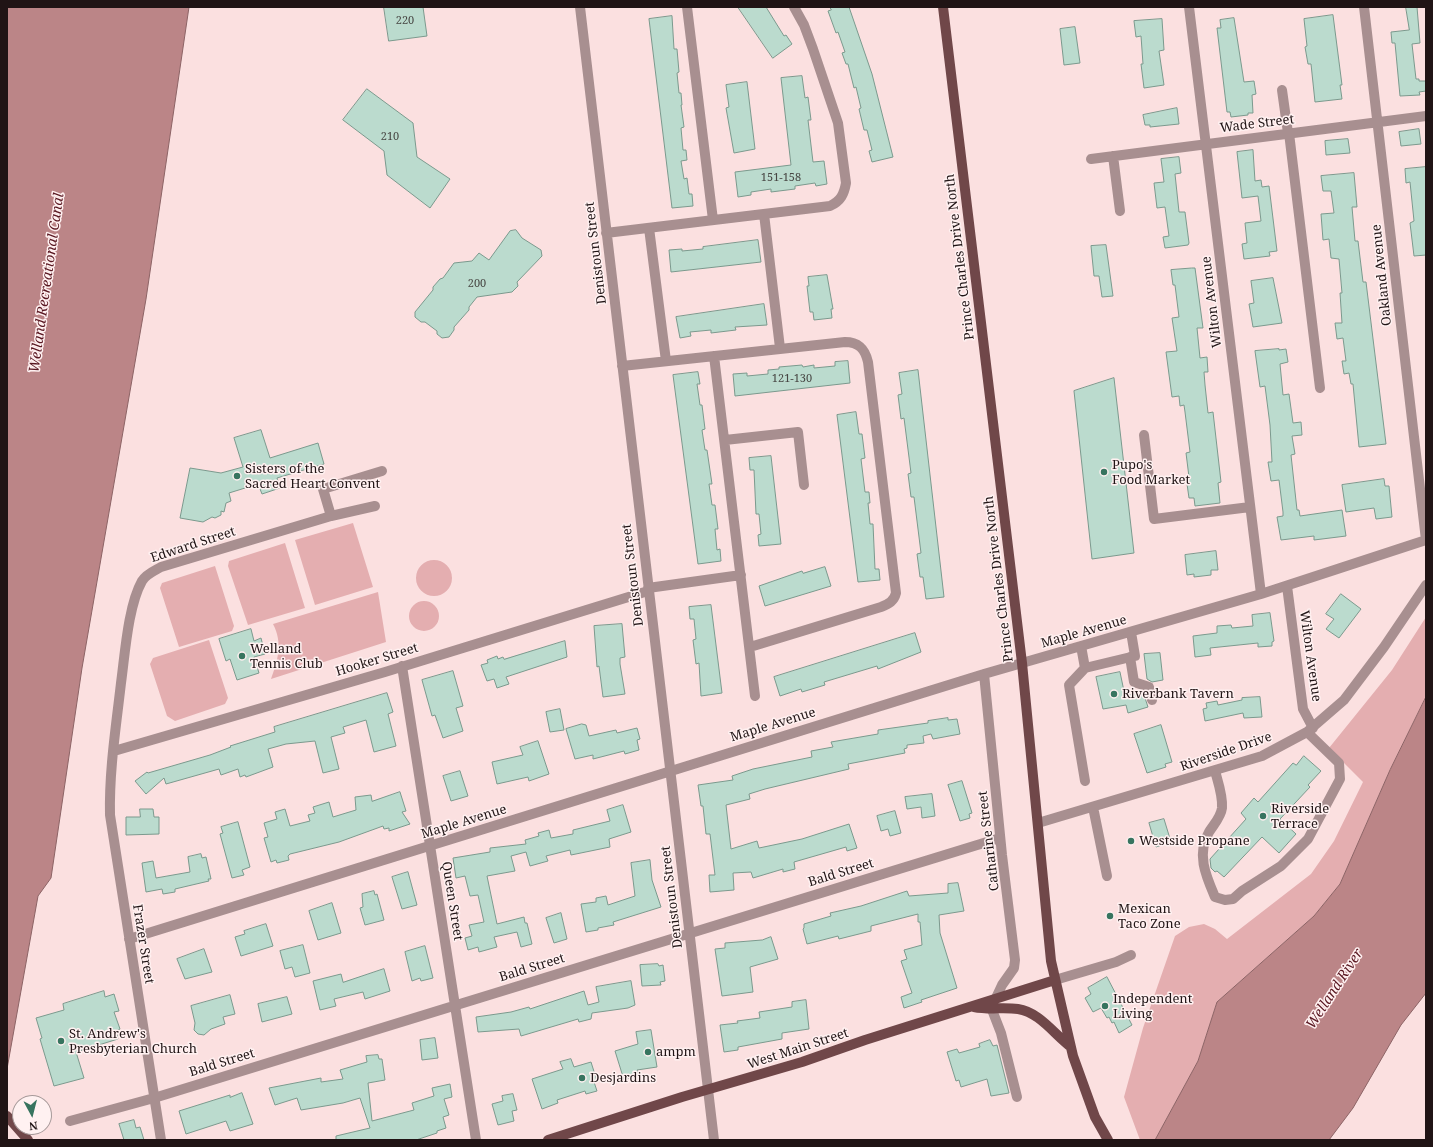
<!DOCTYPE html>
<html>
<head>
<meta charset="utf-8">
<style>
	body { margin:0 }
	#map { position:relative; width:1433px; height:1147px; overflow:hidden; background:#fbe0e0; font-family:"Noto Serif",serif }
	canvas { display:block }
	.frame { position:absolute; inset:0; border:8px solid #201415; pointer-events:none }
	.north { position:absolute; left:12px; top:1095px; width:40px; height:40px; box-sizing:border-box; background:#fff1f1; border:1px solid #a69999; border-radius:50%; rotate:173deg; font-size:11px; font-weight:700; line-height:16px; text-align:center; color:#201415 }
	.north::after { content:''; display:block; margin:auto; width:14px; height:18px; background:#37745f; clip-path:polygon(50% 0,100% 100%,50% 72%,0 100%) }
</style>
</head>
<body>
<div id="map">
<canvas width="1433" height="1147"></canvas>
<div class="frame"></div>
<div class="north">N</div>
</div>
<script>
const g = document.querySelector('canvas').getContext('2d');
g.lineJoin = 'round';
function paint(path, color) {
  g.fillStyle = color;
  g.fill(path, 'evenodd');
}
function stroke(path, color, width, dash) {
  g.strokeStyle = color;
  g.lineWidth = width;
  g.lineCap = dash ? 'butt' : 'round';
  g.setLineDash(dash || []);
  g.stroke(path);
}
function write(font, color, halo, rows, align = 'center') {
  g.font = font + ' "Noto Serif",serif';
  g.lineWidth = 3;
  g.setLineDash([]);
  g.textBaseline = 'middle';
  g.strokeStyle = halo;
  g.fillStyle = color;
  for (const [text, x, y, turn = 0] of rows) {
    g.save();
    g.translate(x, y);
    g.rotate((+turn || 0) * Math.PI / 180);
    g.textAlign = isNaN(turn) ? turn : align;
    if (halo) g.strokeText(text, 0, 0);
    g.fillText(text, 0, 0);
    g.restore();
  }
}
paint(new Path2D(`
	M353 523 373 587 315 605 295 540Z
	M285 543 305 608 248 625 228 566 229 561Z
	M416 578a18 18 0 1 1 36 0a18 18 0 1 1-36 0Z
	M215 566 234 626 232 631 179 647 160 588 162 583Z
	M378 592 386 642 271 679C278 660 283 643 273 624Z
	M409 616a15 15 0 1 1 30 0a15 15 0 1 1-30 0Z
	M1426 617V697L1390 770 1340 884 1314 916 1217 1002 1198 1061 1155 1140H1140L1124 1097 1143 1028 1175 936 1189 927 1204 924 1215 929 1227 939 1311 874 1334 841 1363 782 1329 748 1392 670Z
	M209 640 228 698 225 704 175 721 167 716 150 664 153 658Z`), '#e4aeb0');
const water = new Path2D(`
	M7 7H189L146 299 82 668 51 878 38 896 7 1069Z
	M1426 697V993L1401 1025 1353 1108 1329 1140H1155L1198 1061 1217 1002 1314 916 1340 884 1390 770Z`);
paint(water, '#bb8587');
stroke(water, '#8c6365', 1);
const building = new Path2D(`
	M384 7H423L427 36 389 41Z
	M738 7H766L784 36 786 35 792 44 773 58Z
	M830 7H849L872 74 893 157 872 162 869 151 872 150 867 130H864L859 109 861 108 856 87 854 88 848 64H846L842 53 845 52 838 32 836 33 828 11 831 10Z
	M1406 7H1417L1420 43 1412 44 1416 79H1419V81H1426V91L1419 92 1420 95 1400 96 1395 43H1392L1391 32 1409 30Z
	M1333 15 1342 85H1340L1342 99 1315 102 1311 64H1308L1305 47 1307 46 1304 19Z
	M672 16 674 49H677L679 72 677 73 679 93H681L682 105H681L684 127 681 128 683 150H686L687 160 681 161 684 179 687 178 689 194H692L693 206 672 208 649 19Z
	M1234 18 1244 82 1254 81 1256 94 1252 95 1253 113H1248V115L1231 117 1230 112H1227L1217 28H1221L1220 20Z
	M1162 19 1164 50 1159 51 1164 85 1144 88 1141 64H1143L1141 36 1136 37 1134 21Z
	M1075 27 1080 63 1064 65 1060 29Z
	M802 76 805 98 808 97 811 120H808L813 162 824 161 827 184 816 186 815 183 795 186V189L771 192V189L751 192V195L738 197 735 172 791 165 781 78Z
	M747 82 755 149 734 153 726 108 729 107 726 85Z
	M367 89 413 123 417 157 450 179 430 208 387 175 384 151 343 120Z
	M1177 108 1179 124 1150 127V125H1145L1143 115Z
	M1419 129 1421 144 1401 146 1399 132Z
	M1348 139 1350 153 1326 155 1325 141Z
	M1253 150 1255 181 1261 180 1262 187 1269 186 1277 251 1269 252 1270 256 1244 259 1242 244 1247 243 1245 223 1261 221 1258 196 1242 198 1237 152Z
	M1179 157 1181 173 1175 174 1179 212H1185L1189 243 1188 245 1165 248 1163 237 1169 236 1165 207 1157 208 1154 183 1164 182 1161 159Z
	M1426 167V255L1414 256 1410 223 1414 221 1410 182 1406 183 1405 169Z
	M1354 173 1357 207H1352L1355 241H1358L1363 282H1366L1386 444 1359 447 1353 384H1351L1349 373 1344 374 1342 361H1346L1343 338 1337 339 1335 323H1342L1340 293H1342L1339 259 1331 258 1329 239 1323 240 1321 214 1334 213 1331 191H1323L1321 176Z
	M516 230 522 238 541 250 542 256 517 282 518 286 512 292 477 297 469 307V310L454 327V330L449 337 442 338 437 334V331L425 322H421L415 317V312L433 290V287L440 279 443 278 454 263 472 261 479 253 489 260 510 231Z
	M758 240 761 262 671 272 669 250 682 249V251L703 249V247Z
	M1106 245 1113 296 1102 297 1099 276H1094L1091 246Z
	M1192 268H1195L1203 328H1197L1200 358 1207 357 1208 372H1204L1205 385 1208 413 1213 412 1221 482 1218 483 1220 503 1195 506 1194 498H1189L1186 477H1189L1186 453 1190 452 1185 412 1184 405 1180 406 1179 396 1172 397 1166 352 1177 351 1172 318 1179 317 1175 285H1173L1171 270Z
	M827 275 833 309H831L832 318 814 320 813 312H810L807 286H809L808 277Z
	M1273 278 1282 323 1253 327 1249 304 1254 303 1251 281Z
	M764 304 767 325 735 327 736 330 711 333V330L690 332 691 336 680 338 676 317Z
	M1279 349V350L1286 349 1288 362 1280 364 1283 395 1289 394 1293 423 1301 422 1302 435 1292 436 1295 454 1291 455 1297 510H1299L1300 516 1342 510 1346 536 1314 540V536L1281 540 1277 517 1283 516V512L1279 480 1271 481 1268 462H1272L1270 425 1265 386 1260 387 1255 351Z
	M848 361 850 383 735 396 733 374 747 373V376L768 374V370L779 369V367L802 365 803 367 814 365V368L835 366V362Z
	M918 370 944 597 926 599 923 577H920L917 554 921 553 914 497H911L908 474 911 473 904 418 901 419 898 395 902 394 899 373Z
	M698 372 700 384H697L700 405H702L705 429 702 430 705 450H707L712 484H709L712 505H715L718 529H715L717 550 720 549 721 561 698 564 673 375Z
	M1114 378 1134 553 1092 559 1074 391Z
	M856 412 859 434H862L865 458 861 459 865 492H869L870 503H868L870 524H873L875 569H879L880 580 858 582 837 415Z
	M261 430 270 458 318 443 324 464 277 478 280 488 262 494 258 484 229 493 231 501 226 503 224 512 221 511V515L215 518 212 517 203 522 180 518 190 468 221 473 243 467 234 438Z
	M771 456 781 544 759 546 758 535 761 534 759 514H756L754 470H750L749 458Z
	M1384 479 1385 486H1389L1392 517 1376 519 1374 508 1346 512 1342 485Z
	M1216 551 1218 570H1211V575L1194 577V574L1187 575 1185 555Z
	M825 567 831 586 765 606 759 586 802 571 803 573Z
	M1341 594 1361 609 1339 638 1326 629 1334 619 1326 614Z
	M711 605 722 693 701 696 699 663 696 664 693 640 696 639 694 619H690L689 607Z
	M1270 613 1274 641 1272 642V646L1258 647V643L1210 648 1211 655 1195 657 1193 636 1217 633V626L1231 625 1232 628 1253 626 1252 615Z
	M622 624 625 657 620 658V664L625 694 603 697 599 666 597 667 594 626Z
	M251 629 254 641 261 638 265 654 254 657 259 673 237 680 230 659 226 661 219 639Z
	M915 633 921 652 878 669 877 666 824 682 825 685 802 692 801 689 780 696 774 677Z
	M565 641 567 657 506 677 509 684 497 688 494 679 487 681 481 665 488 663 487 660 497 656 498 659 503 657 504 659Z
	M1160 653 1163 680 1152 682 1147 679 1144 654Z
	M453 671 463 706 456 708 463 731 443 738 435 715 432 716 422 680Z
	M1120 672 1125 696 1143 692 1148 707 1128 713 1126 705 1103 709 1096 677Z
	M387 693 393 712 388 714 396 746 374 752 366 720 343 727 345 733 331 737 339 769 323 773 315 741 286 744 268 749 273 767 246 777 245 775 240 777 238 769 221 775 219 769 166 784 164 778 146 794 135 781 147 772 148 773 210 755 231 747 230 746 275 732 274 727Z
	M1260 697 1262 717 1244 718 1243 713 1205 721 1203 709 1207 708 1206 703 1217 701 1218 705 1242 700V698Z
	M560 709 564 730 550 732 546 712Z
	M948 718V720L957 719 960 734 933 739 931 734 923 736 924 743 907 745V748L904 749 905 753 848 764 849 769 765 789 749 794 750 799 726 805 731 849 757 841 759 848 802 839 849 824 857 848 847 851 846 847 794 862 795 869 783 872V869L753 878 751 872 733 873 734 890 710 892 709 875H715L710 834H706L703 806H701L698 785 733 780 732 776 753 769 812 757 811 751 833 747 831 742 878 734V730L928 723V721Z
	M582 724 586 725 589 736 616 730 617 733 637 728 640 739 637 740 639 750 625 754 624 751 593 759V755L575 759 566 729Z
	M1161 725 1172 762 1165 764 1166 767 1147 773 1134 734Z
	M538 741 549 774 529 781 528 777 497 784 492 762 523 755 520 747Z
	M1304 756 1321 771 1308 785 1310 787 1280 819 1296 834 1279 853 1262 837 1224 877 1217 871 1215 872 1211 868 1210 859 1246 819 1241 813 1254 798 1258 802 1293 763 1296 765Z
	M460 771 468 796 451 801 443 776Z
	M962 781 972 813 969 814 970 818 960 821 948 785Z
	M400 792 406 811 402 812 410 824 389 831V828L384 829 383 826 339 842 290 854 288 856 289 860 277 863 276 860 271 862 264 838 268 837 264 823 277 819 275 812 285 809 290 826 310 821 308 815 315 813 313 807 329 802 333 817 356 810 355 797 371 795 372 801Z
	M932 794 935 816 922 818 921 807 907 809 905 797Z
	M623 805 631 832 609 839 610 847 571 855 570 850 546 856 548 861 530 866 526 852 511 856 515 871 487 876 497 924 524 917 525 923H527L532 944 521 947 517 932 494 937 497 947 479 952 478 947 468 950 465 938 472 936 469 925 484 922 478 895 470 896 465 876 456 878 453 858 490 852V848L526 844 525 840 539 836 538 833 549 830 551 838 573 834V830L610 821 607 810Z
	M140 809H153L154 817H159V834L126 835V817H140Z
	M895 811 901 833 890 836 888 829 881 831 877 816Z
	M1164 819 1171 842 1156 847 1149 823Z
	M238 822 250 867 242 870 244 875 232 878 220 834 223 833 221 827Z
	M201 854 202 858 206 857 211 879H208L209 881 175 889V892L163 894 162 889 146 892 142 863 153 861 156 878 190 872 188 857Z
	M650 860 652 880 661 907 613 922 614 925 598 928V930L586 932 581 904 596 902V898L606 896 608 905 635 896 631 863Z
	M408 872 417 905 402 909 392 877Z
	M958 883 964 911 939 915 940 933 957 988 921 1000 922 1002 904 1008 901 997 912 993 901 961 907 959 904 950 922 945 920 922H918V914L871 926V931L839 939 838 936 807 944 803 929 804 928V924L831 916 830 913 861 906 907 891 909 896 948 893V884Z
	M374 891 375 895 377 894 384 920 365 925 360 908 363 907 362 894Z
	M332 903 341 933 318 940 309 911Z
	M561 913 567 939 554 943 546 918Z
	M266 924 273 946 241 956 235 937 245 934 244 931Z
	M771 937 778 959 750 967 753 992 722 996 715 949 725 948V943L762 940Z
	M303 945 310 973 295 977 292 967 285 969 280 951Z
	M425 946 433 978 421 981 420 978 412 981 405 952Z
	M204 949 212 972 185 979 177 959Z
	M658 964 659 966 663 965 665 981 660 982 661 985 642 986 640 965Z
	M384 969 390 991 365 999 363 992 334 999 336 1006 320 1010 313 981 341 974 343 982Z
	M1107 977 1132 1025 1119 1033 1114 1022 1112 1023 1109 1017 1107 1018 1101 1008 1093 1012 1085 998 1091 994 1088 988Z
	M631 981 635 1005 628 1008 592 1013 591 1019 579 1022 578 1019 521 1036 519 1029 478 1032 476 1017 511 1012 529 1007 530 1009 584 991 588 1005 599 1002 596 987Z
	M104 991 105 997 114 994 119 1011 114 1012 120 1029 116 1031 118 1039 76 1052 84 1078 54 1086 40 1039 42 1038 36 1018 64 1010 63 1004Z
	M230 995 235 1014 223 1017 225 1024 211 1029 204 1035 198 1034 194 1030 195 1023 191 1006Z
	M287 997 292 1014 262 1022 258 1004Z
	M806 1000 809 1029 782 1033V1039L738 1047V1050L724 1052 720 1025 738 1023 737 1021 760 1018 759 1012 792 1007V1002Z
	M651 1030 657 1067 637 1070 639 1075 624 1080 615 1051 638 1044 636 1032Z
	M435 1038 438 1058 422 1060 420 1040Z
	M990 1040 993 1046 997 1045 1009 1093 991 1096 987 1079 961 1087 959 1080 956 1081 947 1052 957 1049 959 1053 980 1047 979 1044Z
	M378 1055 379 1059H382L385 1080 368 1083 372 1121 414 1110 412 1103 434 1096 432 1088 450 1084 452 1097 444 1099 449 1115 443 1117 446 1128 437 1131V1133L416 1140H336V1136L370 1128 360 1098 343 1103 301 1110 297 1098 275 1105 269 1088 321 1078V1082L343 1079 340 1070 367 1062 366 1056Z
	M571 1059 574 1067 591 1062 597 1081 594 1082 597 1091 586 1094 585 1091 557 1100 558 1103 542 1109 532 1079 563 1069 560 1062Z
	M242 1093 253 1124 230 1131 226 1121 186 1134 179 1111 230 1095V1097Z
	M513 1094 517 1110 512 1111 514 1121 498 1125 492 1104 503 1101 502 1096Z
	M134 1120 136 1128 140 1127 144 1140H124L119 1124Z`);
paint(building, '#bbdbce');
stroke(building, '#7b998d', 1);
stroke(new Path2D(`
	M580 7 714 1140
	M687 7 713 220
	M1189 7 1261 594
	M1364 7 1426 540
	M1282 90 1288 133
	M1289 133 1320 388
	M1113 156 1120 211
	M1091 159 1426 116
	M764 214 780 348
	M649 228 666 361
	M606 233 830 206C841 201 844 194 846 183L838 123 813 49 804 25 794 7
	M714 356 755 696
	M622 366 845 342C859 342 865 349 868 362L896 593C894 601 889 604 881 607L750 647
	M1144 435 1154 519 1250 507
	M725 440 798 432 804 485
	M331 516 323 489 382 471
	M1287 586 1303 709 1313 728
	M648 588 741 575
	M1081 646 1085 668 1135 656 1131 632
	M1130 657 1134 682 1149 687 1152 700
	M402 666 476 1140
	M984 674 1002 855 1015 960 1014 968 1002 985 995 1000
	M114 751 385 672 648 591
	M1215 771C1218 782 1223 796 1222 808 1221 817 1214 824 1209 832 1196 854 1206 876 1215 897L1225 900 1233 899 1242 891 1281 866 1308 839 1340 779 1339 763 1307 732
	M1085 781 1069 685 1085 668
	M1093 807 1107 876
	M1038 823 1262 756 1307 732 1344 700 1384 647 1426 585
	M129 939 984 674 1261 594 1426 540
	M1055 980 1116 962 1131 955
	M989 1002 1001 1033 1017 1097
	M70 1121 154 1098 1000 838
	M161 1140 110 815C109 771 116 727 121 683 125 654 128 606 142 581 146 574 154 571 161 567L331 516 375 506`), '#a88f90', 10);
stroke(new Path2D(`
	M943 7 1022 663 1051 961 1073 1056 1095 1117 1108 1140
	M974 1007C989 1010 1003 1007 1018 1009 1039 1012 1054 1034 1071 1047
	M7 1116 28 1140
	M548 1140 682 1097 802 1062 865 1040 1055 980`), '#704749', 10);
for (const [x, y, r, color] of [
	[1104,472,4,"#37745f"],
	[237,476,4,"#37745f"],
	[242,656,4,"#37745f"],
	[1114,694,4,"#37745f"],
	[1263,816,4,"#37745f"],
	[1131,841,4,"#37745f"],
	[1110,916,4,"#37745f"],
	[1105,1006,4,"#37745f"],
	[61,1041,4,"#37745f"],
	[648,1052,4,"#37745f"],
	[582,1078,4,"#37745f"]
]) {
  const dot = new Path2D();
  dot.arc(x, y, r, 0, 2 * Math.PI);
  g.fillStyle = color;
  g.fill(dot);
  stroke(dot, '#fff1f1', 1.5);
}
write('11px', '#474643', null, [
	["220",405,21],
	["210",390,137],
	["151-158",781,178],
	["200",477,284],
	["121-130",792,379]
]);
write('13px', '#201415', '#fff1f1', [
	["Wade Street",1257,124,-7],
	["Denistoun Street",596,253,-97],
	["Prince Charles Drive North",960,257,-97],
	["Oakland Avenue",1382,275,-96],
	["Wilton Avenue",1212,302,-97],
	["Edward Street",193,545,-18],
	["Denistoun Street",633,575,-97],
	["Prince Charles Drive North",999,579,-97],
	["Maple Avenue",1084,632,-16],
	["Wilton Avenue",1310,656,82],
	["Hooker Street",377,660,-17],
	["Maple Avenue",773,725,-17],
	["Riverside Drive",1226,752,-19],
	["Maple Avenue",464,822,-17],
	["Catharine Street",989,841,-97],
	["Bald Street",841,873,-17],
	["Denistoun Street",672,897,-97],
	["Queen Street",452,901,81],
	["Frazer Street",143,944,81],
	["Bald Street",532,968,-17],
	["West Main Street",798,1049,-18],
	["Bald Street",222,1063,-17]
]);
write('13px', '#201415', '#fff1f1', [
	["Pupo's",1112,465],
	["Food Market",1112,480],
	["Sisters of the",245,469],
	["Sacred Heart Convent",245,484],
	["Welland",250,649],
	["Tennis Club",250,664],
	["Riverbank Tavern",1122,694],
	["Riverside",1271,809],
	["Terrace",1271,824],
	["Westside Propane",1139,841],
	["Mexican",1118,909],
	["Taco Zone",1118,924],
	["Independent",1113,999],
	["Living",1113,1014],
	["St. Andrew's",69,1034],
	["Presbyterian Church",69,1049],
	["ampm",656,1052],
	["Desjardins",590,1078]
], 'left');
write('italic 14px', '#591721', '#fff1f1', [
	["Welland Recreational Canal",47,283,-82],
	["Welland River",1335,989,-57]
]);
</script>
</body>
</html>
